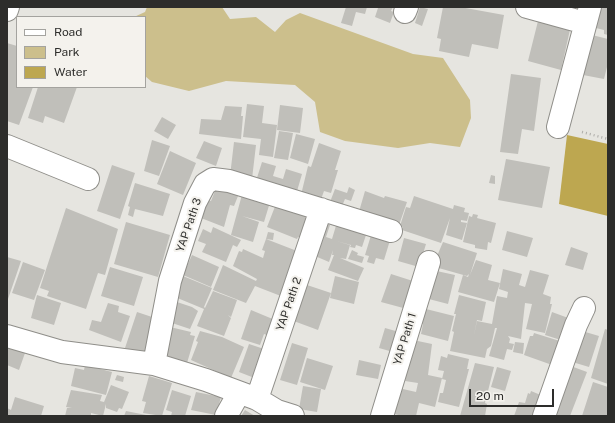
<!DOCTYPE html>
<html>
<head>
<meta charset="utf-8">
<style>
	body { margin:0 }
	#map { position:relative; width:615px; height:423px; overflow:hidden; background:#e6e5e0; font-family:"Public Sans",sans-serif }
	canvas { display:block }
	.frame { position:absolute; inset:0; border:8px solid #2d2d2b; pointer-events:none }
	.legend { position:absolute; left:16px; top:16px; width:130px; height:72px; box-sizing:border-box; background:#f4f2ed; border:1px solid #a4a39f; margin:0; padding:5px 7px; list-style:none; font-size:12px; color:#2d2d2b }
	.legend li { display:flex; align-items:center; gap:8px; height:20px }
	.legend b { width:20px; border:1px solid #a4a39f }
	.scale { position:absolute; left:469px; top:389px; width:85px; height:18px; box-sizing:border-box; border:2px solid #2d2d2b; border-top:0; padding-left:5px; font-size:12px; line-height:14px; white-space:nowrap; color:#2d2d2b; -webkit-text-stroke:3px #f4f2ed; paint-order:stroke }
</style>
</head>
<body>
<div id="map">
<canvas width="615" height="423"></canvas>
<div class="frame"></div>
<ul class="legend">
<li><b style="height:5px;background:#fff"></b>Road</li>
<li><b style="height:11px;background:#ccbf8c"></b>Park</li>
<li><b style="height:11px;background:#bda750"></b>Water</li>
</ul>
<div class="scale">20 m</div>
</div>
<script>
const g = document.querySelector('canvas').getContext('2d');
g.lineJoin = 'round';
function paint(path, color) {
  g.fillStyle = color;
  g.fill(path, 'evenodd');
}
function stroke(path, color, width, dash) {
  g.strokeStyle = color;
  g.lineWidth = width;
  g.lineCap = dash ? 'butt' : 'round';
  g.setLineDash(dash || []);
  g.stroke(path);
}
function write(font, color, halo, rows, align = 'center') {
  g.font = font + ' "Public Sans",sans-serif';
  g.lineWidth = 4;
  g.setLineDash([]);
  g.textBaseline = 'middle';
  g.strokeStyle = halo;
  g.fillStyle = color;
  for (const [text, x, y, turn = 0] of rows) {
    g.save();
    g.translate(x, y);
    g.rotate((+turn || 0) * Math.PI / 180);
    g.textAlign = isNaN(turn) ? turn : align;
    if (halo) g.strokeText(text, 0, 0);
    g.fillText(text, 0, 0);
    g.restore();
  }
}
paint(new Path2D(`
	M147 7H222L230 19 256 17 275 32 286 20 300 13 413 54 443 58 470 100 471 118 460 147 430 143 398 148 345 141 320 132 315 102 295 85 226 81 189 91 152 82 145 76V17H134L145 12Z`), '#ccbf8c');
paint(new Path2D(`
	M567 135 608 144V216L559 204Z`), '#bda750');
paint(new Path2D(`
	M346 7H367L365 14 356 12 352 26 341 23Z
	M376 7H393L391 11 394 12 390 23 375 17 378 8Z
	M420 7 428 9 422 26 415 23Z
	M443 7H460L504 15 498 49 472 44 469 57 439 51 441 39 437 38Z
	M600 7H608V35L604 34V30L592 27Z
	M539 17 571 25 561 70 528 61Z
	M592 35 608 39V63L604 79 583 75Z
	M7 43 17 46V87H33L19 125 7 121Z
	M511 74 541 78 534 131 522 129 518 154 500 152Z
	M38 87H77L64 123 45 116 43 123 28 118Z
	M247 104 264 106 262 123 277 125 273 157 259 155 261 139 243 137Z
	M280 105 303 108 300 133 277 130Z
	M225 106 242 107 241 116H243L241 139 199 134 201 119 221 120Z
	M162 117 176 125 168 139 154 131Z
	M279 131 293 133 288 160 274 158Z
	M296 134 315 139 308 164 290 158Z
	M152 140 170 146 159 176 144 171Z
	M204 141 222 148 216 166 196 158Z
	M234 142 256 145 252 179 230 176Z
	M319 143 341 151 335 170H338L331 193 324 191 319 205 300 199 308 166 311 167Z
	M170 151 196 163 183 195 157 184Z
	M506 159 550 167 542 208 498 200Z
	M262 162 276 166 273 176 283 179 286 169 302 174 295 198 255 184Z
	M112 165 135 173 120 219 97 211Z
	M491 175 495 176V184L489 183Z
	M135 183 170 194 163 216 135 209 133 217 128 215 130 207 128 206Z
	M217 186 238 196 234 206 230 205 224 227 201 218 208 200 211 201Z
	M349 187 355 190 351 201 345 199 342 206 330 202 335 189 347 193Z
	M243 191 271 199 264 222 242 216 259 222 253 242 231 235Z
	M365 191 384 198 385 196 407 202 398 228 358 215Z
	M414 196 453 209 454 205 465 208 464 212 469 213 467 221 461 220V222L467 223 462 240 446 235 450 218 441 243 402 230 403 227 400 226 406 207 410 208Z
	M276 204 306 216 305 218 312 220 305 240 298 237 297 239 267 227Z
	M66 208 118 229 105 275 98 273 86 309 47 296 49 291 40 288Z
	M473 214 478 215 477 218 496 223 491 243 488 242 487 250 475 248V245L463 242 469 216 472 217Z
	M338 219 368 229 362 247 356 245 355 248 350 247 351 245 336 241 350 245 346 259 340 258 364 268 358 281 328 270 334 255H332L333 250 329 262 315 256 326 224 330 225 326 237 332 239Z
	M126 222 170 235 158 277 114 264Z
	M213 227 241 240 237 247 233 245 226 262 202 252 206 244 198 241 203 229 211 233Z
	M507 231 533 238 527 257 502 250Z
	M268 232 274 233 273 240 266 239Z
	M372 232 391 237 384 260 376 258 374 264 367 262 369 256 365 255Z
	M404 238 426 244 419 267 398 261Z
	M266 239 297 251 286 298 255 286 246 303 213 290 223 265 256 281 257 279 233 266 239 251 242 252 243 249 263 258 265 251 262 250Z
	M443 242 477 253 470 275 476 260 492 265 488 280 500 283 494 302 458 292 463 275 468 277 469 274 467 276 435 267 434 263Z
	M571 247 588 253 583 270 565 265Z
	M352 250 358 253 357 255 364 257 362 263 348 259Z
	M192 255 219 267 211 287 183 275Z
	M7 257 21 261 7 302Z
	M23 262 45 270 34 300 12 293Z
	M110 267 143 277 134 306 101 296Z
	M503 269 522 274 519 285 525 287 530 270 549 275 543 294 551 297 550 304H552L545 333 526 329 532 304 525 303 521 339 508 336 510 339 509 343 514 344 512 350 507 349 504 360 489 356 497 328H495L491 346 487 349 485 358 450 351 454 332 452 331 456 314H454L459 295 486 302 482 321 477 320 474 335 477 321 492 324 497 296 507 298 508 292 499 289Z
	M432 270 455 275 448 304 425 298Z
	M391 274 416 282 407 309 381 302Z
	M183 276 212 288 204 307 205 308 213 291 237 300 231 317 228 315 231 318 224 336 197 326 204 309 175 297 181 277 183 278Z
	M335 276 359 282 354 304 330 298Z
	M304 284 331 293 318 330 291 320Z
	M37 295 61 303 54 325 31 318Z
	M174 301 192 307 198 311 190 329 166 321Z
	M108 303 119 306 118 312 130 316 121 342 89 330 92 320 101 322Z
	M422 308 454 316 448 341 421 334 423 324 418 323Z
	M251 310 275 320 269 336 264 334 260 345 241 339Z
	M137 312 158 319 146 355 125 348Z
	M552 312 571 319 564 341 545 335Z
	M170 327 191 332 190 335 195 336 187 363 165 358Z
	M385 328 399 332 393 352 379 348Z
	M605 329 608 330V384L591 378Z
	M200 331 222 337 244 347 231 378 191 360 198 342 196 341Z
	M582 331 599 336 589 367 569 361Z
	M534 333 563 342 555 366 524 355 530 336H533Z
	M413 340 432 344 428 375 442 378 435 407 419 403 416 416H403L389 413 394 387 416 392 418 383 405 381Z
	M515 342 524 343 523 354 513 352Z
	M292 343 308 348 297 385 280 380Z
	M249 344 264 349 257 379 239 372Z
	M9 347 25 353 19 370 7 365V352Z
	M448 354 469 359 467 369H469L459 407 438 402 440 393H443L446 380 442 379 444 371 438 370 441 356 447 358Z
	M307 358 333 366 325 390 300 382Z
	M359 360 381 365 378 379 356 375Z
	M475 363 494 367 485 403 487 404 485 416H460Z
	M85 365 112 372 106 395 71 386 75 368 84 370Z
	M568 365 587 372 570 416H550Z
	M497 367 511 371 505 391 491 387Z
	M117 375 124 377 123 382 115 380Z
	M149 376 172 383 162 416 143 413 146 402 142 401Z
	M593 382 608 387V416H582Z
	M111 385 129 392 122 409 119 408 117 412 106 408V404L103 416 91 413V415L94 416H65L67 408H72L66 407 71 390 102 395 100 401 104 402Z
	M303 386 321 389 317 412 299 409Z
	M172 390 191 396 185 416H171L172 412 166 410Z
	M531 391 543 396 541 416H514L519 402 525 403 528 393 530 394Z
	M196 392 221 397 216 415 191 410Z
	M15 397 44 406 41 416H7V408L11 410Z
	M245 410 255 416H241Z
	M126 411 146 415V416H124Z`), '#c0bfba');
const minor = new Path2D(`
	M527 7 585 23
	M7 10 8 7
	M405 12 407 7
	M558 127 590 7
	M7 146 88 179
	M7 336 62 352 154 364 206 380 257 399 277 411 293 416
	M154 364 170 281 195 203 205 184 213 179 229 181 391 231
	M257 399 321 209
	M226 416 239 393
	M382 416 429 262
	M544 416 576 325 584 308`);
stroke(minor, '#8f8e89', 24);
stroke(new Path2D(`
	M582 132 608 139`), '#adaca8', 2.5, [1, 3]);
stroke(minor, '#fff', 22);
write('11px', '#2d2d2b', '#f4f2ed', [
	["YAP Path 3",189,225,-71],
	["YAP Path 2",289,304,-71],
	["YAP Path 1",405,339,-73]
]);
</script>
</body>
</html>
